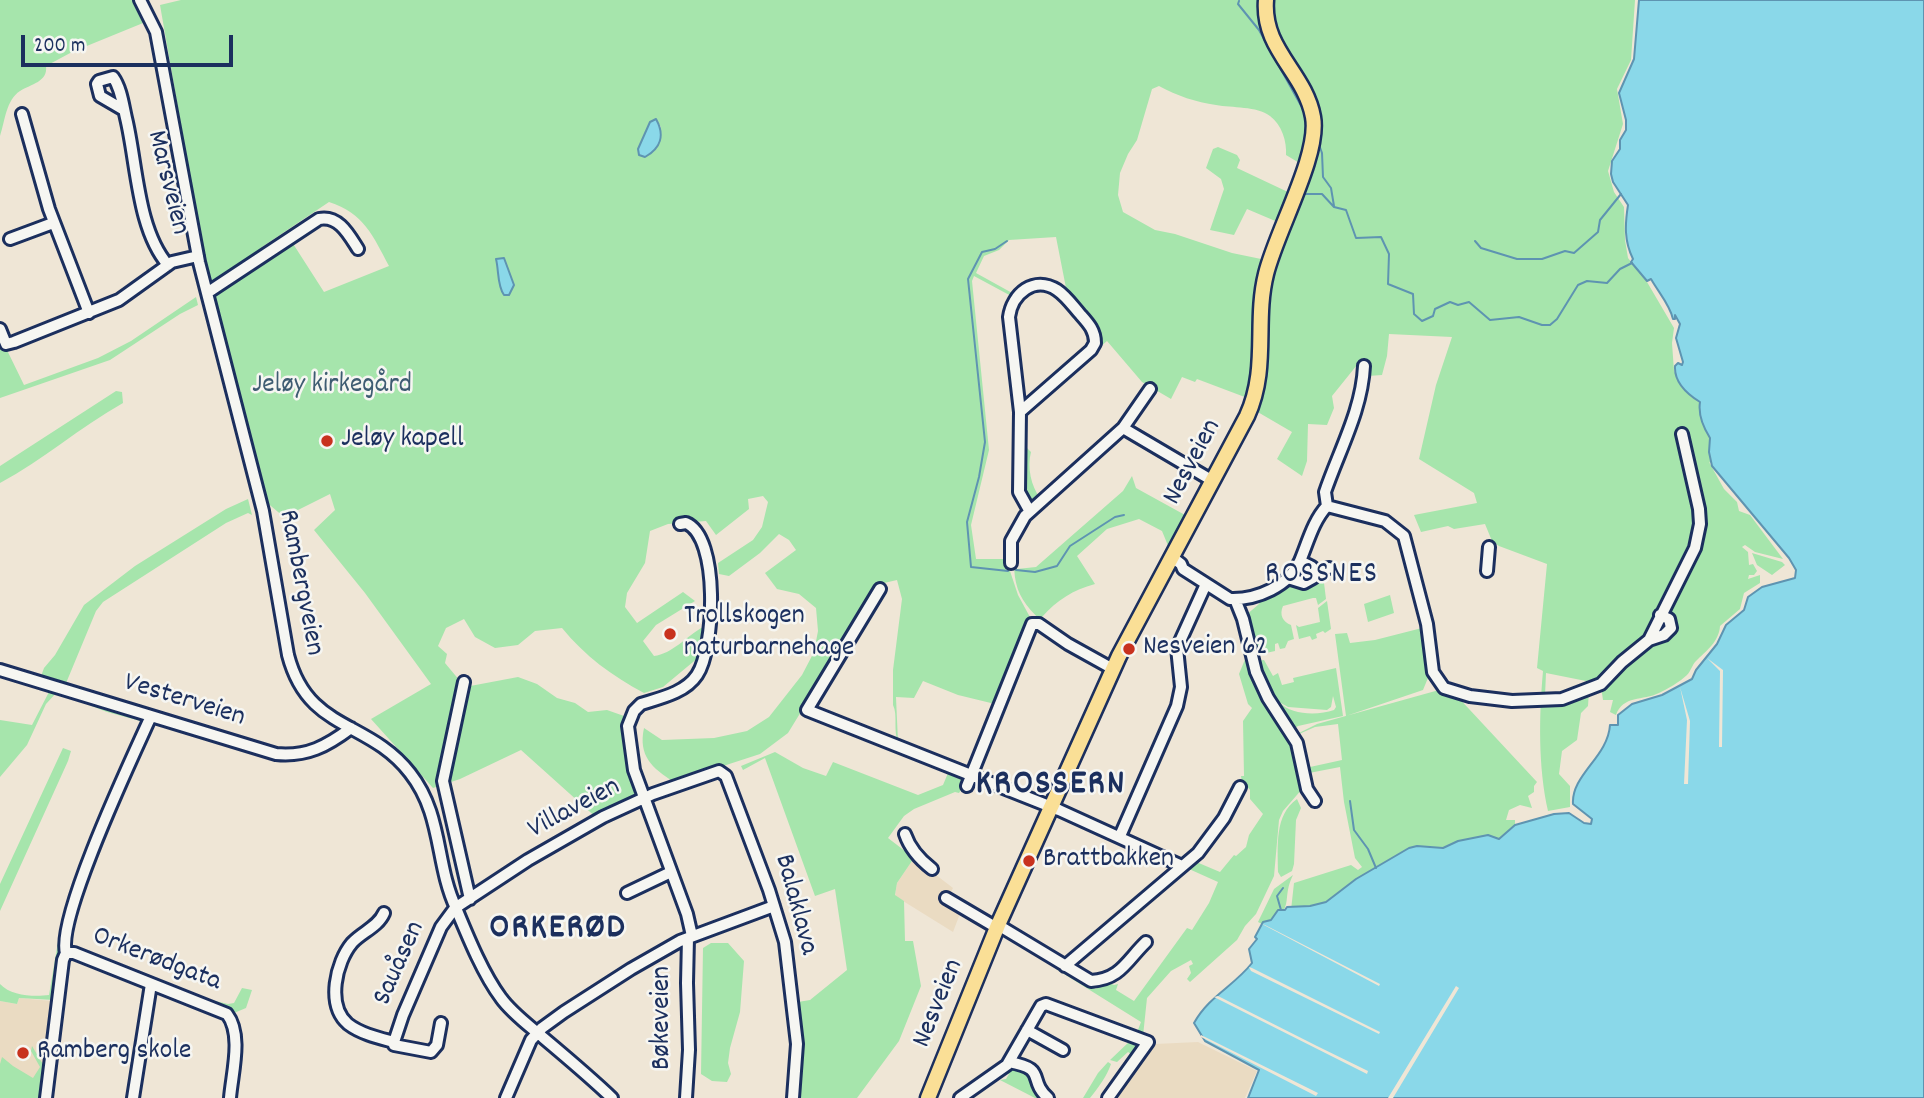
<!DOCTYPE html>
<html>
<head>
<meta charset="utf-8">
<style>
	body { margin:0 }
	#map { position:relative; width:1924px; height:1098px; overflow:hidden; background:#efe6d6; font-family:Dekko,sans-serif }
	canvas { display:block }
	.scale { position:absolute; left:21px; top:35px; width:212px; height:32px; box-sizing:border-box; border:4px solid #1b2f5e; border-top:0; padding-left:9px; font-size:21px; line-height:24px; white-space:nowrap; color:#1b2f5e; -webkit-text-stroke:5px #f6f6f2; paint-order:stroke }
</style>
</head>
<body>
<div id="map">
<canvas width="1924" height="1098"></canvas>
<div class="scale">200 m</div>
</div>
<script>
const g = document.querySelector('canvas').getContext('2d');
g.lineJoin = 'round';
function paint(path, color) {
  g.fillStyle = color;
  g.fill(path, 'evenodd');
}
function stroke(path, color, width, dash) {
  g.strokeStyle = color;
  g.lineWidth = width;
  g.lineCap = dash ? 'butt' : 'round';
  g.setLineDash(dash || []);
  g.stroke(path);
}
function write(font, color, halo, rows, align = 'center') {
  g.font = font + ' Dekko,sans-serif';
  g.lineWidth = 5;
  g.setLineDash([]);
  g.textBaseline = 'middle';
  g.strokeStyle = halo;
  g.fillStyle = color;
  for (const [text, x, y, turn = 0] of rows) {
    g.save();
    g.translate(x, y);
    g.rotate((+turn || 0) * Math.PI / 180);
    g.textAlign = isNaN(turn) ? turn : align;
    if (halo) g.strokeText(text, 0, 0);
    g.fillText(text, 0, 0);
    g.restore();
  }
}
paint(new Path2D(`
	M914 858 953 888 946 902 961 911 953 932 895 896 897 883Z
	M19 998 52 1001 40 1098H0V1001L17 1004Z
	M1198 1042 1257 1071 1245 1098H1112L1136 1063 1155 1044Z`), '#eadbc2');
paint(new Path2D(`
	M0 0H136L148 21 72 52 46 66C48 82 31 84 20 91 6 100 5 121 0 136Z
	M181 0H1635L1631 60 1617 89 1623 124 1608 171 1614 192 1624 207 1625 240 1628 258 1647 282 1674 328 1672 343 1674 371 1680 384 1700 402C1698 415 1703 427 1710 438L1709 452 1711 463 1709 462 1724 489 1737 502 1739 511 1750 515 1783 559 1755 552 1745 545 1742 547 1748 552 1749 565 1753 564 1757 571 1754 575H1749L1748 579 1760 575V583L1744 593 1740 609 1720 626C1719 642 1706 651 1696 661 1692 665 1691 671 1687 675 1681 681 1666 690 1659 693 1643 701 1623 695 1616 715L1610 712 1613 700H1603L1600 680 1586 681 1546 673 1545 696 1556 692 1565 695 1589 691 1588 706 1581 713 1577 740 1562 751 1559 774 1570 786V807L1548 811C1538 766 1539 716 1543 671L1537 668 1547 564 1499 546 1492 541 1485 524 1454 529 1448 526 1421 532 1414 515 1477 503 1474 493 1419 459 1436 385 1452 337 1389 334 1387 356 1382 375 1368 376 1366 365H1357L1332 396 1334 408 1327 425 1308 424 1307 461 1302 476 1277 459 1292 432 1256 411 1250 399 1197 379 1195 382 1182 377 1171 399 1142 382 1107 341 1093 353 1097 345 1067 293 1056 237 1009 240 999 250 984 256 976 273 1014 294 1013 297 974 276 972 281 989 450 971 525 976 559H1006L1018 595 1031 619 995 704 958 695 923 681 914 698 896 697 898 742C893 730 898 715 893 705V670L902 599 897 580 884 583 877 588 788 733 760 754 674 782C652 768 638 756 644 728L662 740 714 738 747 731 769 717 802 675 814 652 818 631 816 608 799 594 777 589 765 573 796 550 789 540 779 534 760 553 729 576 719 574 718 563 753 540 762 527 768 502 763 496 748 499 749 509 716 535 706 521 668 524 650 531 645 563 627 593 625 607 637 623 683 592 695 601 656 625 643 641 654 656C672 654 687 636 703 627L705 652 663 687 644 693C612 676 585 656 562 628L535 631 518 645 495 648 475 637 464 619 446 628 438 646 447 654 445 663 465 687 518 677 537 684 557 698 575 703 588 712 607 710 624 716 639 800 599 820 521 750 460 779 433 788 371 719 431 684 365 593 314 530 335 510 330 494 284 517 265 501 211 295 290 239 324 292 389 266C373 236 364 213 329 202L262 247 260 253 212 282 208 280 160 5ZM1159 86C1177 96 1196 102 1216 105 1232 108 1257 106 1270 116 1282 125 1287 142 1286 155L1301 164 1290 193 1237 168 1240 160 1237 155 1218 147 1213 149 1206 168 1221 179 1224 189 1210 230 1234 235 1247 209 1280 223 1266 260 1232 253 1175 234 1155 230 1123 212 1118 195 1120 173 1128 154 1137 140 1152 89ZM656 120 661 127 638 149 650 122Z
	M196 297 198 305 180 314 110 360 0 398V345L5 346 24 385 98 358 131 341Z
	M116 391 122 392 123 403C80 427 43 460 0 483V466Z
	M1032 408 1026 417 1025 446 1031 452C1027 467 1031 486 1040 498L1034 502 1027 500 1022 483 1024 415Z
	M1132 476 1136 488 1185 515 1169 548 1162 531 1139 519 1107 529 1077 556 1095 584C1073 590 1057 600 1042 617L1055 631C1014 602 1009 580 1018 532L1013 559 1017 569 1036 567 1123 491Z
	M248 499 252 515 248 513 226 523 103 602 96 611 64 688 40 679 44 668 55 655 84 605 135 566 226 509Z
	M1752 553 1782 562 1785 565 1772 575 1757 565Z
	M1320 575H1323L1326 599 1318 605 1316 598H1313L1283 606C1279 615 1283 622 1291 625L1294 639 1288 641 1285 648 1280 649 1278 643 1275 644V651L1257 655 1245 616 1259 604 1261 597 1285 585C1299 589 1313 594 1320 575Z
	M1390 595 1394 613 1368 622 1364 604Z
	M1327 601 1331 629 1325 633 1323 631 1316 634 1317 638 1312 640 1310 636 1299 639 1296 625 1299 627 1320 622 1318 608Z
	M1422 628 1426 630 1430 673 1423 690 1346 716 1335 634 1347 633 1350 643 1375 640Z
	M1243 631 1247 650 1290 733 1303 788 1283 811 1279 820 1274 876 1256 914 1245 926 1237 940 1190 982 1187 979 1191 973 1189 966 1193 964 1191 960 1171 971 1147 998 1143 1036 1136 1035 1141 1022 1056 969 1058 966 1061 968 1096 989 1099 984 1107 982 1114 985 1118 984 1116 990 1134 1001 1187 928 1192 930 1209 903 1218 882 1189 869 1188 867 1194 861 1220 872 1234 855 1236 856 1246 847 1249 835 1263 814 1250 799V790C1246 784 1242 786 1241 776H1244L1243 721 1252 708 1248 704 1239 674 1246 657Z
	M1264 660 1273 676 1278 673 1282 685 1294 682 1293 678 1336 668 1343 716 1298 726 1292 730 1275 707 1256 661ZM1333 696 1336 707 1334 710C1317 716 1291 715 1279 702L1288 707 1327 710 1331 707Z
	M51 688 57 692 46 704 27 745 0 777V720L32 725Z
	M1439 690 1456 695 1537 782 1534 786V792L1528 796 1532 808 1520 805 1509 810 1506 820H1515V825L1545 816 1569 813 1367 898 1291 910 1294 883 1351 865 1358 870 1362 867 1355 858 1344 802 1340 767 1309 773 1311 789 1304 753 1306 752 1310 767 1342 760 1338 724 1315 727 1299 734 1304 745 1300 744 1298 736 1299 733 1317 724Z
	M63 692 145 718 144 722 107 712 61 694Z
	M63 748 71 751 68 761 0 911V884Z
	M775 752 803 768 826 776 833 762 918 795 943 785 948 773 916 759 917 757 968 779 959 793 955 792 914 809 904 816 888 838 914 858 897 883 895 895 904 901 905 941H913L921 986 899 1041 857 1098H797L799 1050 804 1047 798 1002 810 1000 847 970 835 889 815 896 765 758 743 770 741 766Z
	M135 760 76 910 69 934 71 945 106 961 142 972 207 999 228 1004 234 1003 242 988 252 990 246 1008 234 1013 66 946 73 911Z
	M125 769 62 949 54 1000 19 998 17 1004 0 1001V984C11 996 34 997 49 995L58 942Z
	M1297 799 1301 808 1296 820 1294 864 1292 871 1281 877 1278 872C1278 847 1274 815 1297 799Z
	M1293 875C1280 901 1298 910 1262 924L1258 922 1274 889Z
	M711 943H728L744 961 740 1012 730 1048 728 1063 731 1074 727 1082 712 1081 701 1074 703 948Z
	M1131 1040 1141 1043 1138 1052 1131 1054 1128 1052 1117 1062 1110 1060Z
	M32 1046 44 1066 40 1098H0V1064L2 1057 13 1066 33 1078 40 1067 31 1051Z
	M1108 1062 1111 1064C1107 1076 1098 1088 1090 1098H1083L1098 1073Z
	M1017 1066 1027 1069 1040 1093 1039 1098H1035L1000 1080 1006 1079 1009 1074 1006 1072V1069Z`), '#a6e5ac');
const water = new Path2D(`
	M1639 0H1924V1098H1248L1259 1070 1205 1041 1194 1023C1209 996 1234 986 1252 963L1249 949 1257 939 1255 937 1263 922 1271 920 1278 910H1285L1287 907 1310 906 1326 902 1356 879 1409 848 1417 846 1443 848 1458 841 1488 835 1499 839 1515 825 1554 814 1569 813 1584 823 1591 824 1592 819 1573 804C1571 775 1608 757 1610 725H1618V715L1632 704 1662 695 1692 679 1696 670 1717 644 1726 625 1744 610 1748 597 1762 587 1795 578 1796 570 1789 558 1712 466 1709 452 1710 438C1703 427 1698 415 1700 402 1687 394 1674 383 1675 366L1678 363 1682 365 1683 362 1676 338 1680 324 1675 315V319H1673C1670 305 1659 293 1651 279L1647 281 1631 262 1633 259C1624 241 1625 224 1628 205L1613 182 1611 174 1612 161 1620 149V140L1626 130V120L1619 93 1634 59Z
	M656 119C665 135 661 148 645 157L639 155 638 149 650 122Z
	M504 258 514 285 509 295H504C497 285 499 271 496 259Z`);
paint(water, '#8ad8e9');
stroke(water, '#5e94b1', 2);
paint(new Path2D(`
	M1707 658 1723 670 1722 747H1719L1720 671Z
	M1680 687 1690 721 1688 784H1684L1687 720Z
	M1262 924 1265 925 1380 984 1379 986Z
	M1249 967 1252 968 1380 1032 1379 1034 1251 971Z
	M1456 986 1459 988 1393 1098H1388Z
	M1218 996 1317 1046 1368 1071 1367 1074 1214 997Z
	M1201 1035 1318 1093 1316 1096 1201 1037Z`), '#efe6d6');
stroke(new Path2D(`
	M1239 1 1238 4 1259 30 1304 111
	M1318 142 1322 153 1323 177 1331 188 1334 206
	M1302 194H1322L1334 207 1346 210 1356 238 1381 237 1389 254 1388 284 1413 294 1414 314 1422 321 1433 316 1435 309 1450 302 1458 305 1469 302 1490 320 1519 317 1542 325H1550L1557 319 1578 285 1587 281 1607 283 1620 269 1632 263
	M1007 241 995 249 982 252 968 279 985 442 979 477 967 522 971 567 1008 571
	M1475 241 1481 248 1517 259H1542L1565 251 1574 253 1598 232 1600 220 1621 194
	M1016 570 1035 572 1057 566 1070 546 1115 517 1124 515
	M1350 801 1354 830 1368 849 1376 868
	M1281 910 1277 896 1283 888`), '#5e94b1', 2);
const minor = new Path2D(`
	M140 0 156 32 199 262 263 511 288 655C308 732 368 719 410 773 443 815 435 863 456 908 468 937 483 974 501 998 511 1012 527 1024 540 1035 565 1056 589 1076 612 1098
	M124 110 100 96 97 84 99 81 113 77C121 88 123 105 126 118 137 163 137 229 168 265
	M22 114 49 209 89 313
	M10 239 53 223
	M207 293 319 219C339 215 349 235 358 249
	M0 329 6 344 14 342 119 300 172 262 198 256
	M1020 412 1091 350 1095 343C1095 330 1088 323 1080 314 1073 306 1066 296 1057 290 1034 275 1012 294 1009 317L1020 412 1019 492 1029 510
	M1123 428 1213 481
	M1327 506 1385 521 1404 536 1427 624 1433 672 1444 688 1470 696 1512 701 1562 699 1601 684 1622 662 1649 640 1695 548 1700 524 1699 509 1682 434
	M1327 506 1325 492C1339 451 1362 410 1364 366
	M680 524 686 523C720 537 715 648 697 675 685 693 660 698 641 704L634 711 628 726 634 770 687 914 692 936
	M1172 557 1181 564 1183 569 1230 599C1257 600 1289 586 1300 561 1308 542 1313 521 1327 506
	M1011 563V541L1025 516 1123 428 1150 389
	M1487 571 1489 547
	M1314 572 1329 568
	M1288 578 1304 583 1313 578 1312 567 1300 561
	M880 589 807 710 1059 810 1182 866
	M1235 599 1243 619 1256 672 1268 698 1297 743 1307 789 1315 801
	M1649 640 1664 635 1671 628 1669 619 1660 615
	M0 670 276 754C307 757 327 746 351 728
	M464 682 443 781 470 899
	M967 786 1032 624H1039L1068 644 1113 669
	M905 834C910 849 919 859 932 869
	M1120 836 1177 706 1181 687 1177 648 1206 584
	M627 893 671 872
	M946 898 997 928
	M384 913C378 927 362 932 352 943 336 962 326 1005 348 1024 361 1034 379 1038 394 1042V1045L431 1052 437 1045 441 1023
	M998 925 1091 981C1121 979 1127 960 1146 942
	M66 953H74L227 1014C243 1035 232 1073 230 1098
	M66 953C56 918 133 756 151 716
	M1065 966 1198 853 1224 818 1240 787
	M1027 1030 1063 1050
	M394 1042 403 1015 441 927 455 908 528 860 603 817 653 794 719 771 726 776 769 890 785 942 797 1044 793 1098
	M1009 1062C1048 1069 1027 1079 1048 1098
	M46 1098 63 960 66 953
	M133 1098 151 984
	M506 1098 531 1040 542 1028 564 1012 631 969 680 941 774 906
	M686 1098 689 1050 687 983 688 938
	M960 1098 1007 1065 1041 1006 1046 1004 1148 1042 1108 1098`);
const major = new Path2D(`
	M928 1098 998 925 1119 656 1247 416C1269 368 1254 322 1266 274 1276 232 1320 155 1313 117 1305 72 1262 50 1266 0`);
stroke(minor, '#1b2f5e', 16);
stroke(major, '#1b2f5e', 19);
stroke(minor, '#f6f6f2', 10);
stroke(major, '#fadf96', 14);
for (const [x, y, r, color] of [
	[327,441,7,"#c8321e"],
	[670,634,7,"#c8321e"],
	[1129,649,7,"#c8321e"],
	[1029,861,7,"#c8321e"],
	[23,1053,7,"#c8321e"]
]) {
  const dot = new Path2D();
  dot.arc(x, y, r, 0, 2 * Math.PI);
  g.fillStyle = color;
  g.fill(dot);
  stroke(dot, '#f6f6f2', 2.5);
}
write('28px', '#1b2f5e', '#f6f6f2', [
	["Marsveien",166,183,76],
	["Nesveien",1194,463,-62],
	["Rambergveien",299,583,79],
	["Vesterveien",184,702,17],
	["Villaveien",575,810,-28],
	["Balaklava",794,905,75],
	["Orkerødgata",156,961,21],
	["Sauåsen",401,964,-66],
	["Nesveien",940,1004,-68],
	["Bøkeveien",664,1018,-90]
]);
write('28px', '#3e5c72', '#f6f6f2', [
	["Jeløy kirkegård",332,387]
]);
write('28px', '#1b2f5e', '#f6f6f2', [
	["Jeløy kapell",341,441],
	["Trollskogen",684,618],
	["naturbarnehage",684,650],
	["Nesveien 62",1143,649],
	["Brattbakken",1043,861],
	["Ramberg skole",37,1053]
], 'left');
g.letterSpacing = '2px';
write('30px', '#1b2f5e', '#f6f6f2', [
	["ROSSNES",1322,577]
]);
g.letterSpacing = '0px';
g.letterSpacing = '2px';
write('bold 35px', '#1b2f5e', '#f6f6f2', [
	["KROSSERN",1051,787],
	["ORKERØD",558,931]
]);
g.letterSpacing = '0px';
</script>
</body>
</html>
